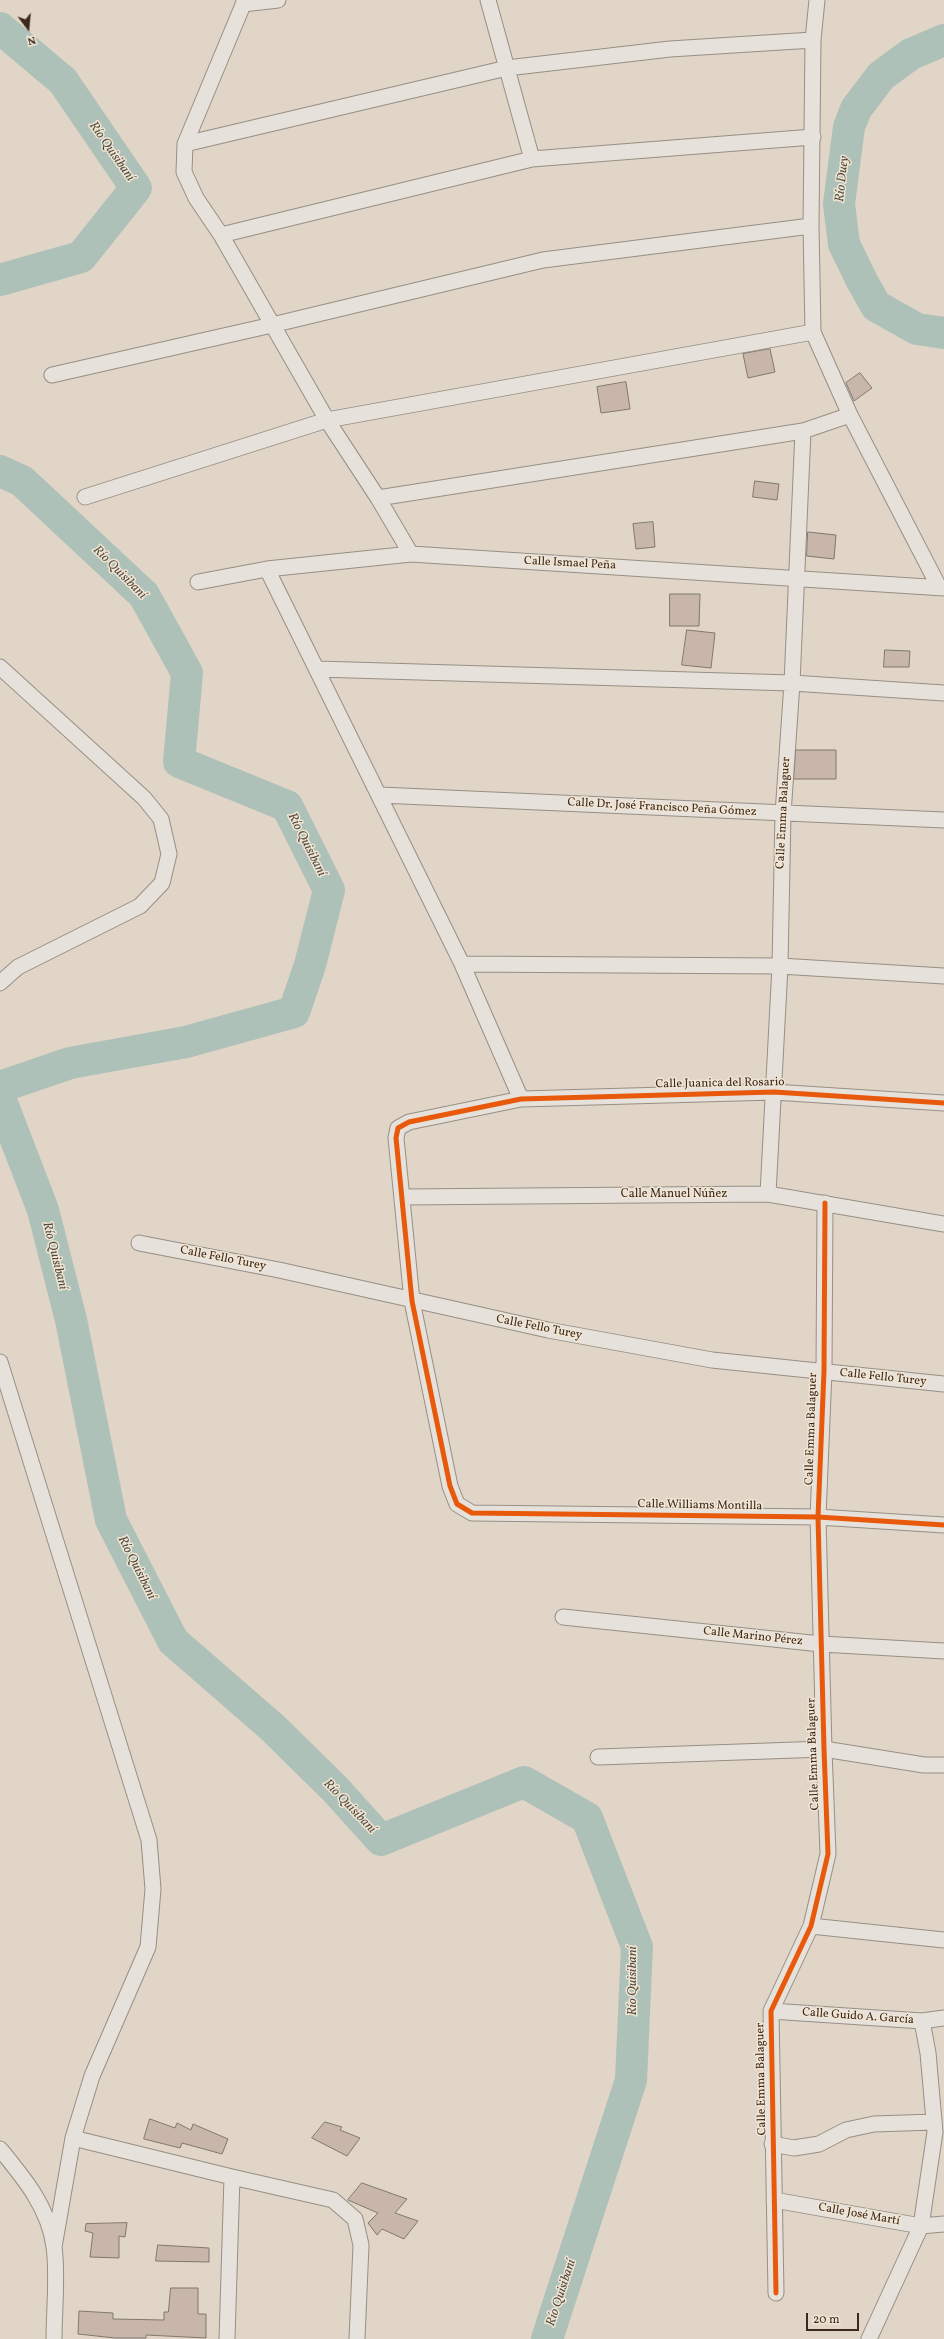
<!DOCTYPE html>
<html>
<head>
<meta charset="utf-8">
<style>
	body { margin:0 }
	#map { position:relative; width:944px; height:2339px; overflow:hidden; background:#e0d5c6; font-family:Vollkorn,serif }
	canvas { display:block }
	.north { position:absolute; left:8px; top:8px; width:40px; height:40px; -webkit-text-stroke:3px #f1e5d3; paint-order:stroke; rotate:164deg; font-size:11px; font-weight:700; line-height:16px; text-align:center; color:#3c281c }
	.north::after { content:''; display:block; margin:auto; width:14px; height:18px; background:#3c281c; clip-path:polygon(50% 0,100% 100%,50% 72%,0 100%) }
	.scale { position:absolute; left:806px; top:2313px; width:53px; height:18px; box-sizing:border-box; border:2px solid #3c281c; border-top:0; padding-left:5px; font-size:12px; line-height:14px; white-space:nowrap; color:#3c281c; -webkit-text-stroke:3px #f1e5d3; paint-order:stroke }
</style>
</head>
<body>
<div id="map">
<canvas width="944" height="2339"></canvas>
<div class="north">N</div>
<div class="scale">20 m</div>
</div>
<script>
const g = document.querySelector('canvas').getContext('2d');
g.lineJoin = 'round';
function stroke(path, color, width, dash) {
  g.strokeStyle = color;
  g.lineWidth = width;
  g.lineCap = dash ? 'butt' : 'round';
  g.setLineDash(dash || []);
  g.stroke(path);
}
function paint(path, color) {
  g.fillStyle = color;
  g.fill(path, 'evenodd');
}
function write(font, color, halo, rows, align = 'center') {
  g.font = font + ' Vollkorn,serif';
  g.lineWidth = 3;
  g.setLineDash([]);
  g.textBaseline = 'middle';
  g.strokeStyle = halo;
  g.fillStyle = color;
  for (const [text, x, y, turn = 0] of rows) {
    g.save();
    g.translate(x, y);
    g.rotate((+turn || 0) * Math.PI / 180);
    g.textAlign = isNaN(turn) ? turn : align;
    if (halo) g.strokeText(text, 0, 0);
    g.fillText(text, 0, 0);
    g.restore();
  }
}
stroke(new Path2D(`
	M0 28 63 81 136 188 81 257 0 280
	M944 40 911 54 881 76 856 109 849 127 839 204 844 244 862 281 876 306 917 329 944 333
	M0 471 22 481 144 595 187 673 179 762 287 806 329 890 310 965 294 1012 186 1042 70 1063 0 1087
	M0 1098 43 1210 71 1320 111 1520 173 1641 273 1728 335 1789 381 1840 524 1782 587 1818 637 1947 631 2080 547 2339`), '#aec1b9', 32);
const building = new Path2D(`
	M770 349 775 372 748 378 743 354Z
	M860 373 872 388 854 401 846 383Z
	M626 382 630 409 601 413 597 387Z
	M755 481 779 484 777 500 753 497Z
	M653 522 655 547 636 549 633 524Z
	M808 532 836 535 834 559 807 556Z
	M670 594H700L699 626H670Z
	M687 630 715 633 711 668 682 665Z
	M885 650 910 651 909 667H884Z
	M796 750H836V779H794Z
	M150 2119 175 2128 177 2123 191 2130 193 2124 228 2139 222 2154 182 2143 180 2148 144 2139Z
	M325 2122 342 2127 340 2130 360 2138 347 2156 312 2138Z
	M362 2183 407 2199 395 2213 418 2221 404 2239 382 2229 377 2235 368 2223 378 2213 348 2200Z
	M127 2223 125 2237 119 2236V2258L90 2257 93 2233 85 2231 86 2224Z
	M158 2245 209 2248V2262L156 2261Z
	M171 2288H198V2314H206V2338L146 2335V2338H115L78 2334 79 2311 113 2313V2319L164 2320V2312H168Z`);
paint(building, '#c8b6aa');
stroke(building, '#80786e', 1);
const street = new Path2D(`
	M245 0 185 144 184 172 196 198 221 235 327 420 378 498 411 554
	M488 0 532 159
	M817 0 813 40 811 226 813 332 850 415 939 587
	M243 4 278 0
	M185 144 507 68 670 49 813 40
	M221 235 532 159 813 137
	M52 375 272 325 543 260 811 226
	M85 497 327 420 813 332
	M378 498 803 431 850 415
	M267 569 462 964 521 1099
	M198 582 267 569 411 554 944 588
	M0 667 144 798 161 819 169 854 162 883 140 906 18 967 0 983
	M317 669 792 683 944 693
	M380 795 944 820
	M462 964 780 966 944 976
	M944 1103 774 1092 521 1099 409 1122 398 1128 396 1138 412 1301 450 1486 457 1504 472 1513 818 1517 944 1525
	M768 1194 780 966 783 814 792 683 803 431
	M402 1197 768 1194 944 1224
	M139 1243 279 1270 548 1330 712 1360 944 1384
	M0 1362 149 1840 153 1889 148 1947 92 2076 73 2138 54 2247
	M563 1617 821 1644 944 1651
	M598 1757 824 1749 924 1765H944
	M811 1926 944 1940
	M771 2011 922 2021 944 2018
	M73 2138 232 2177 227 2339
	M772 2144 794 2148 819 2144 846 2130 874 2124 934 2122
	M0 2149C24 2178 49 2208 54 2247 58 2274 54 2311 54 2339
	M232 2177 333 2200 355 2219 361 2245 357 2339
	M774 2200 921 2226 944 2224
	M776 2293 771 2011 811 1926 828 1854 824 1749 818 1517 824 1371 825 1203
	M869 2339 921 2226 935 2132 928 2053 922 2021`);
stroke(street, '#978f85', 17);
stroke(street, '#e6e1da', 15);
stroke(new Path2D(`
	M944 1103 774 1092 521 1099 409 1122 398 1128 396 1138 412 1301 450 1486 457 1504 472 1513 818 1517 944 1525
	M776 2293 771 2011 811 1926 828 1854 824 1749 818 1517 824 1371 825 1203`), '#e8590c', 5);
write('12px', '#3c281c', '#f1e5d3', [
	["Calle Ismael Peña",570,564,3],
	["Calle Dr. José Francisco Peña Gómez",662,808,3],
	["Calle Emma Balaguer",784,813,-87],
	["Calle Juanica del Rosario",720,1084,-1],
	["Calle Manuel Núñez",674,1195],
	["Calle Fello Turey",223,1259,11],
	["Calle Fello Turey",539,1328,11],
	["Calle Fello Turey",883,1378,6],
	["Calle Emma Balaguer",812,1429,-88],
	["Calle Williams Montilla",700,1506,1],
	["Calle Marino Pérez",753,1637,6],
	["Calle Emma Balaguer",814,1754,-92],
	["Calle Guido A. García",858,2017,4],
	["Calle Emma Balaguer",762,2079,-91],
	["Calle José Martí",859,2215,10]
]);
write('italic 13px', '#534c42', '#f1e5d3', [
	["Río Quisibaní",111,152,55],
	["Río Duey",843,179,-84],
	["Río Quisibaní",119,573,45],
	["Río Quisibaní",306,845,63],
	["Río Quisibaní",54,1256,76],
	["Río Quisibaní",136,1568,63],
	["Río Quisibaní",349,1807,46],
	["Río Quisibaní",634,1981,-90],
	["Río Quisibaní",562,2293,-72]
]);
</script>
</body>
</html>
